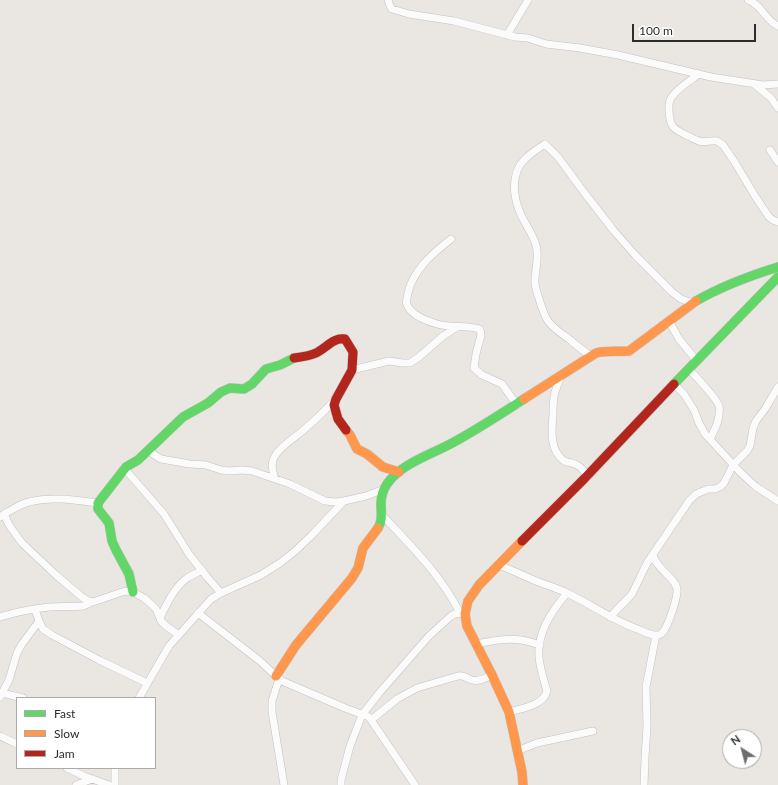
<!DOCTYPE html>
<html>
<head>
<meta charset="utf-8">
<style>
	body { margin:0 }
	#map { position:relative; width:778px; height:785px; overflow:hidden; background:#eae6e2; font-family:Lato,sans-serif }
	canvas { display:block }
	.legend { position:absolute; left:16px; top:697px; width:140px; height:72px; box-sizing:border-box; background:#fff; border:1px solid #ababab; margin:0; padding:5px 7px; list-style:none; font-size:12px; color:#2c2c2c }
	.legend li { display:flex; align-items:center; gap:8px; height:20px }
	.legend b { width:20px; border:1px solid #ababab }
	.north { position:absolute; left:722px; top:729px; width:40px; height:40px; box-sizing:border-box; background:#fff; border:1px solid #ababab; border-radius:50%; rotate:324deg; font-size:11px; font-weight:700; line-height:16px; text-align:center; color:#2c2c2c }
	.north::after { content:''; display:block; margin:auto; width:14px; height:18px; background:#6e6d6c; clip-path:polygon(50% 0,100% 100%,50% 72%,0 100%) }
	.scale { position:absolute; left:632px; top:24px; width:124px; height:18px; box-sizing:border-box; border:2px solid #2c2c2c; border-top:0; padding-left:5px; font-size:12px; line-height:14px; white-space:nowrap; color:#2c2c2c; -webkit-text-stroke:3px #fff; paint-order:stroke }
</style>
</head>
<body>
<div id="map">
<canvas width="778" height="785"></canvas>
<ul class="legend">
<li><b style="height:5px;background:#63d668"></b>Fast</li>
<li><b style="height:5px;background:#ff974d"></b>Slow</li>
<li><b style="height:5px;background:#b3261e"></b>Jam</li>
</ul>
<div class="north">N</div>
<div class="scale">100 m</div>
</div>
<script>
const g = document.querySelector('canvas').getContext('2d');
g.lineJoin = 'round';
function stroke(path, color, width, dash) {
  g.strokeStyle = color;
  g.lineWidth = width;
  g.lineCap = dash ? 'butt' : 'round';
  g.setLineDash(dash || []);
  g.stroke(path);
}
const street = new Path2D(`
	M388 0 390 6 392 9 409 14 454 21 515 37 528 38 546 44 580 48 618 55 711 77 763 85 778 84
	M748 0C763 6 764 19 778 26
	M507 35 528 0
	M699 74C690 81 677 88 671 98 668 103 669 106 669 111 670 127 673 129 688 136 691 137 695 140 699 141 704 143 711 140 717 141L723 145 734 161 755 196 769 217 773 220 778 222
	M754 84 771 98 778 108
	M770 150 778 162
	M451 239C433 253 413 270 408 293 408 297 405 301 407 305 412 316 427 321 437 324 451 328 466 325 480 329L481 335 476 354 474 368 482 375 502 384 517 405
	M669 321 679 339 692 355 696 361
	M591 356C583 351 576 345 569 339 562 334 554 329 548 321 545 317 543 310 541 305 539 298 536 291 535 284 534 272 540 258 536 245 533 235 526 225 521 215 513 197 510 174 525 159 531 153 538 149 545 144L558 157 583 191 614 231 636 256 672 292 681 299 693 303
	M689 369C695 376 717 398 719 406 721 418 715 429 710 439
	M352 370 389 361 403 363H410L419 357 443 336 457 327
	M561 375C559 381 557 386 555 392 553 399 553 406 553 414 552 429 549 449 563 460 565 462 568 462 572 463 580 465 583 470 588 476
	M674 384 684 394 694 410 699 423 705 434 740 472 755 486 778 501
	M150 450 153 454 161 459 190 464 206 465 221 470 229 471 242 470 252 471 290 484 325 501 336 502 344 501 366 496 384 489
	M124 468 164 514 189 554 207 577 221 593
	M275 479C273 473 271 466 273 460 278 447 298 436 308 426 318 418 326 409 335 400
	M4 514 9 525 22 543 56 575 82 597 88 601 93 602 122 592 129 591 133 592 144 598 151 604 156 609 161 621 166 626 179 635
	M383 516C411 546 441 575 460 613
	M0 517 4 514C12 510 20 504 29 502 51 496 75 500 98 503
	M499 565C512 570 524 576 536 581 546 585 557 588 567 593 592 605 614 621 640 630 646 633 652 636 658 635 660 635 661 634 663 632 668 626 678 597 677 589 675 577 657 570 653 555
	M35 609 39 621 43 629 52 635 99 660 147 683
	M198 613 260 661 276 676 282 681 345 708 369 717 415 785
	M0 617C16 612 32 609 49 607 60 606 71 607 83 606L88 604 91 602
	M610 617 632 594 647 563 689 501 696 494 708 489H715L720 487 724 483 733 465 747 451 750 446 753 428 756 421 765 409 778 387
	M160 618C167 603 174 588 187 578 192 575 197 573 202 570
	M476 644C491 641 506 638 521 640 527 641 534 643 540 645
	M279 679 272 701V712L284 785
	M2 693 23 698
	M0 697 9 680 17 653 22 644 39 621
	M139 698 169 646 211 599 221 593 261 575 280 563 294 552 311 536 344 501
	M509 712C522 708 543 706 547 691 544 680 540 669 539 657 537 632 552 611 567 593
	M371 720 397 699 417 688 458 676C464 675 466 678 472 680 479 682 486 678 492 675
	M0 736 17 744
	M517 751 537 743 593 731
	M67 768 84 776 109 785
	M76 785 92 779
	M115 785V768
	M341 785V780L350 746 362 715 380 692 429 636 451 616 455 614 460 613 465 614
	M644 785 645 758 647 726 646 687 656 635`);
const fast = new Path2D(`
	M696 301C722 286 749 276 778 267
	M674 384 778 277
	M378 528C383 520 381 513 381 504 381 497 383 490 387 484 401 463 433 454 454 442 478 429 501 414 524 399
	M133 592 129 574 116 550 112 541 109 523 98 509V503L126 467 138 460 183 417 208 403 221 392 230 388 244 389 252 384 266 369 280 365 294 358`);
const slow = new Path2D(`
	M524 399 596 353C607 350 618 352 629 351L696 301
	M346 430 350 435 357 449 367 454 383 467 399 472
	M522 541 479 585 468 601 465 614 467 626 492 675 509 712 522 772 523 785
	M276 676 296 645 337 596 352 578 358 568 363 548 378 528`);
const jam = new Path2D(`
	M294 358C302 357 310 356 316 353 326 348 334 337 345 339L353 352 352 370 336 399 334 405 338 419 346 430
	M522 541 584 479 674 384`);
stroke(street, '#c3c2c3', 8);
stroke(fast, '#c3c2c3', 10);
stroke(slow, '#c3c2c3', 10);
stroke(jam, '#c3c2c3', 10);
stroke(street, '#fcfbfb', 7);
stroke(fast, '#63d668', 9);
stroke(slow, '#ff974d', 9);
stroke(jam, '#b3261e', 9);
</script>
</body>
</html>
